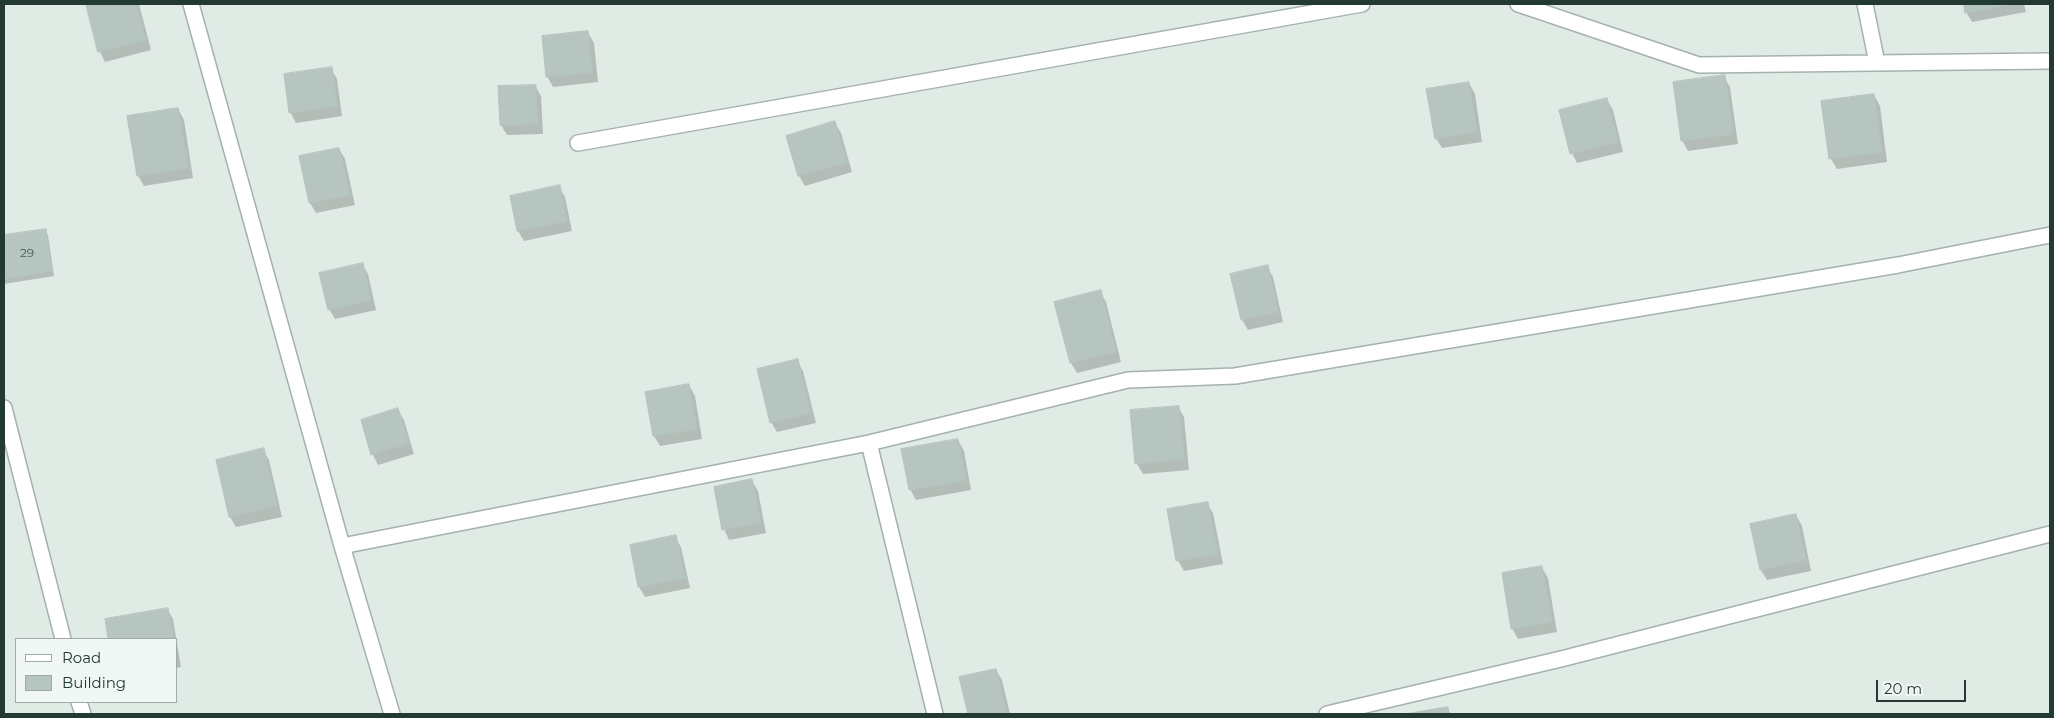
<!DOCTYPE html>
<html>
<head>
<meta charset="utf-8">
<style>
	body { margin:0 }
	#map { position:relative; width:2054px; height:718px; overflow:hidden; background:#e1ebe6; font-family:Montserrat,sans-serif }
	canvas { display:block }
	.frame { position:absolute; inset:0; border:5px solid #223a32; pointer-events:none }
	.legend { position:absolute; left:15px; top:638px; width:162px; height:65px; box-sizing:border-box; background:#f1f7f4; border:1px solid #9eaba6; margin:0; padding:6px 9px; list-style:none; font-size:15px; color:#223a32 }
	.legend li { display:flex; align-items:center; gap:10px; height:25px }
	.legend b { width:25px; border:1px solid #9eaba6 }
	.scale { position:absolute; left:1876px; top:680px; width:90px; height:22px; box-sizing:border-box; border:2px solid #223a32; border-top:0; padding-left:6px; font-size:15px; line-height:18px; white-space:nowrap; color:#223a32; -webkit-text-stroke:4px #f1f7f4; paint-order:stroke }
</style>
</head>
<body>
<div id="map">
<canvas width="2054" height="718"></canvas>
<div class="frame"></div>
<ul class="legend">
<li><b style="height:6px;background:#fff"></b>Road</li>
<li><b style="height:14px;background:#b6c5bf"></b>Building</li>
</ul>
<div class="scale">20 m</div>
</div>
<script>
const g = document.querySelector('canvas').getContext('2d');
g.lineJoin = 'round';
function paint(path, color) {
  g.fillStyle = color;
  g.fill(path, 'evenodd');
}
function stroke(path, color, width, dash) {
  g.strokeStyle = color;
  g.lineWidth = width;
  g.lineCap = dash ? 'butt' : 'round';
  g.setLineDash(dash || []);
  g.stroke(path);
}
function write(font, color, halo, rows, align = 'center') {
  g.font = font + ' Montserrat,sans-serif';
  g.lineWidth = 5;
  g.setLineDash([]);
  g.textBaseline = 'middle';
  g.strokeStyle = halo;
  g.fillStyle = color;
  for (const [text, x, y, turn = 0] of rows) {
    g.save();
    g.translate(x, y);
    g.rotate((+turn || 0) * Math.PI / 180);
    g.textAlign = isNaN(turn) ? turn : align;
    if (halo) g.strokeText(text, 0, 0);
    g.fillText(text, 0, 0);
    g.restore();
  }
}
paint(new Path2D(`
	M93 4H139L151 50 105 62 100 52 88 5Z
	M1965 4H2024L2026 12 1972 22 1966 12Z
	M588 33 594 43 598 82 553 87 547 76Z
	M331 69 337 79 342 116 296 123 290 112Z
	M1724 77 1730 87 1738 144 1688 151 1682 140Z
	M1469 83 1475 94 1482 142 1442 148 1436 138Z
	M535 86 541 96 543 134 507 135 501 125 499 87Z
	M1874 95 1880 106 1887 162 1837 169 1831 159Z
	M1607 100 1613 110 1623 152 1577 163 1572 153Z
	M178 109 184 120 193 178 144 186 138 176Z
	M835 123 841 133 852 172 805 186 799 176Z
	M339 149 345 159 355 205 316 213 310 203 300 157Z
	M559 187 565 197 572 231 524 241 518 231Z
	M45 230 48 235 54 276 4 284V236Z
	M362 264 368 274 376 310 335 319 329 309Z
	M1267 267 1273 277 1283 322 1248 330 1242 320Z
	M1100 292 1106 302 1121 362 1077 373 1071 363Z
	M797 361 803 371 816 423 777 432 771 422Z
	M689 385 695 396 702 439 660 446 654 436Z
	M1178 407 1184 417 1189 470 1143 474 1137 464 1131 412Z
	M398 410 404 420 414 454 378 465 373 455 362 421Z
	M958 440 964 451 971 490 916 500 910 489Z
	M263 450 269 460 282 517 236 527 230 517 217 461Z
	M752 481 758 491 766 533 729 540 724 529Z
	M1207 503 1213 513 1223 564 1184 571 1178 561 1169 510Z
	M1796 515 1802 526 1811 571 1767 580 1761 570Z
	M675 537 681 547 690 588 645 597 639 587 631 546Z
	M1542 568 1548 578 1557 632 1518 639 1512 628Z
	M167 609 173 619 181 667 176 668V639H110L106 620Z
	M996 670 1002 680 1010 714H970L961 678Z
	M1447 708 1451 714H1412Z`), '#0003');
const building = new Path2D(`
	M86 4H136L146 40 98 52Z
	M1964 4H2011L1965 13Z
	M588 31 592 72 546 77 542 36Z
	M332 67 337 106 289 113 284 74Z
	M1725 75 1733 134 1681 141 1673 82Z
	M1469 82 1477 132 1435 139 1426 89Z
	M536 85 538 124 500 125 498 86Z
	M1874 94 1882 152 1829 159 1821 101Z
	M1607 98 1618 142 1570 154 1559 110Z
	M178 108 188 168 137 176 127 116Z
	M835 121 847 162 798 176 786 136Z
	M339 148 350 195 309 203 299 156Z
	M560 185 567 221 517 231 510 196Z
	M46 229 52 271 4 279V235Z
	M363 263 371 300 328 310 319 273Z
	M1268 265 1278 312 1241 320 1230 274Z
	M1101 290 1116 352 1070 363 1054 302Z
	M798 359 811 413 770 423 757 369Z
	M689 384 697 429 653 436 645 392Z
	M1179 406 1184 459 1135 464 1130 410Z
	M398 408 409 443 371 455 361 420Z
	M958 439 966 480 909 490 901 449Z
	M264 448 277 506 229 517 216 460Z
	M752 479 761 523 722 530 714 487Z
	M1208 502 1218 554 1176 561 1167 509Z
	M1796 514 1806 560 1760 570 1750 524Z
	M676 535 685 578 638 587 630 545Z
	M1542 566 1552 622 1511 629 1502 573Z
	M168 608 173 639H108L105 619Z
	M996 669 1007 714H968L959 677Z
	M1448 707 1449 714H1405Z`);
paint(building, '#b6c5bf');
stroke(building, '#b4c4bc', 1);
const street = new Path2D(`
	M191 4 342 546 392 714
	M1518 4 1699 65 2050 61
	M1865 4 1877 63
	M578 143 1362 4
	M4 408 63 639
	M869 443 935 714
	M342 546 869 443 1128 380 1235 376 1898 265 2050 235
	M79 702 83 714
	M1327 714 1561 659 2050 534`);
stroke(street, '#a4b2ac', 18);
stroke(street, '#fff', 15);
write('12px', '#475d55', null, [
	["29",27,253]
]);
</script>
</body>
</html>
